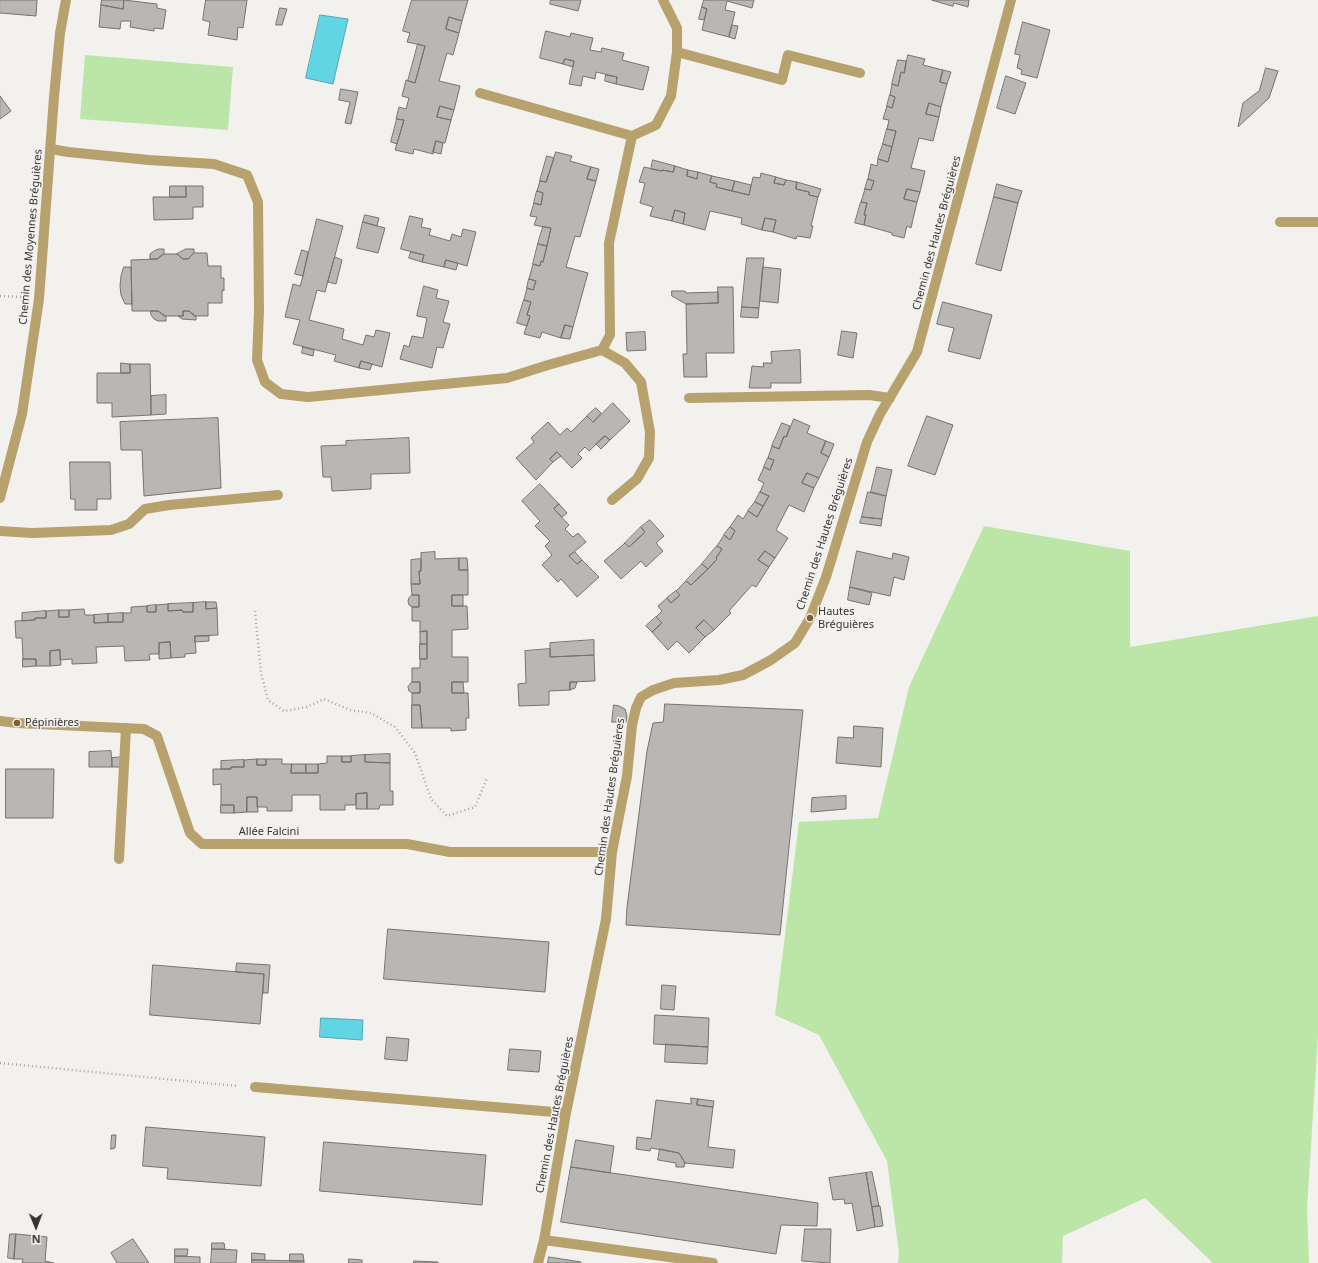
<!DOCTYPE html>
<html>
<head>
<meta charset="utf-8">
<style>
	body { margin:0 }
	#map { position:relative; width:1318px; height:1263px; overflow:hidden; background:#f3f1ee; font-family:"Noto Sans",sans-serif }
	canvas { display:block }
	.north { position:absolute; left:16px; top:1207px; width:40px; height:40px; -webkit-text-stroke:3px #f3f1ee; paint-order:stroke; rotate:179deg; font-size:11px; font-weight:700; line-height:16px; text-align:center; color:#363534 }
	.north::after { content:''; display:block; margin:auto; width:14px; height:18px; background:#363534; clip-path:polygon(50% 0,100% 100%,50% 72%,0 100%) }
</style>
</head>
<body>
<div id="map">
<canvas width="1318" height="1263"></canvas>
<div class="north">N</div>
</div>
<script>
const g = document.querySelector('canvas').getContext('2d');
g.lineJoin = 'round';
function paint(path, color) {
  g.fillStyle = color;
  g.fill(path, 'evenodd');
}
function stroke(path, color, width, dash) {
  g.strokeStyle = color;
  g.lineWidth = width;
  g.lineCap = dash ? 'butt' : 'round';
  g.setLineDash(dash || []);
  g.stroke(path);
}
function write(font, color, halo, rows, align = 'center') {
  g.font = font + ' "Noto Sans",sans-serif';
  g.lineWidth = 3;
  g.setLineDash([]);
  g.textBaseline = 'middle';
  g.strokeStyle = halo;
  g.fillStyle = color;
  for (const [text, x, y, turn = 0] of rows) {
    g.save();
    g.translate(x, y);
    g.rotate((+turn || 0) * Math.PI / 180);
    g.textAlign = isNaN(turn) ? turn : align;
    if (halo) g.strokeText(text, 0, 0);
    g.fillText(text, 0, 0);
    g.restore();
  }
}
paint(new Path2D(`
	M85 55 233 67 228 130 80 119Z
	M984 526 1130 551V647L1318 616V1036L1307 1208 1309 1263H1213L1145 1198 1063 1236 1062 1263H898L899 1253 887 1161 819 1035 775 1015 799 822 878 818 909 687Z`), '#bbe6a7');
const water = new Path2D(`
	M320 15 348 19 333 84 306 78Z
	M321 1018 363 1020 362 1040 320 1037Z`);
paint(water, '#62d5e5');
stroke(water, '#55a5b0', 1);
const building = new Path2D(`
	M0 0H37L36 16 0 13Z
	M102 0H124L123 9 101 5Z
	M124 0 157 4V8L166 10 163 29 154 28V31L130 27 131 21H121L120 29 99 27 101 5 123 9Z
	M206 0H247L243 28 238 27 237 40 208 35 210 22 203 20Z
	M412 0H468L462 21 449 17 446 29 459 33 453 55 447 53 439 81 460 86 454 110 440 106 437 117 451 120 445 143 436 141 433 154 414 149 413 154 395 150 404 120 396 119 399 107 406 109 409 98 402 96 406 80 415 83 425 46 407 42 410 33 403 31Z
	M551 0H581L578 11 550 4Z
	M704 0H754L752 8 727 1 725 10 735 12 729 37 702 30 707 9 702 7Z
	M932 0H969L968 7 954 3 953 6Z
	M702 7 707 9 704 20 699 19Z
	M280 8 287 9 282 25H276Z
	M449 17 462 21 459 33 446 29Z
	M1023 22 1050 30 1037 78 1021 74 1022 70 1017 68 1020 55 1015 54Z
	M732 25 738 26 735 39 729 37Z
	M546 31 570 37 571 33 593 38 590 50 601 52 602 48 624 53 622 60 649 67 643 90 616 84 617 77 596 72 595 79 583 76 581 86 569 84 574 61 565 59 563 64 540 58Z
	M418 44 425 46 415 83 408 81Z
	M908 55 925 59 923 65 943 70 940 82 947 84 941 107 929 103 926 114 939 117 933 141 919 138 911 168 925 171 920 192 907 189 904 199 917 202 911 228 907 226 904 238 892 235V233L864 225 866 215H864L867 203 861 202 865 189 871 190 874 181 868 179 871 164 877 166 878 159 888 162 896 131 887 129 889 120 883 119 887 106 892 108 895 97 890 95 892 84 898 86 901 72 904 73Z
	M565 59 574 61 573 67 563 64Z
	M898 60 906 61 904 73 901 72 898 86 892 84Z
	M1266 68 1278 71 1269 98 1238 127 1243 103 1259 91Z
	M943 70 951 72 947 84 940 82Z
	M606 75 617 77 616 84 605 81Z
	M1006 76 1026 83 1015 114 997 108Z
	M341 89 358 92 351 124 345 123 350 102 339 100Z
	M890 95 895 97 892 108 887 106Z
	M0 96 11 111 0 119Z
	M929 103 941 107 939 117 926 114Z
	M440 106 454 110 451 120 437 117Z
	M397 119 404 120 397 144 391 142Z
	M887 129 896 131 892 147 883 144Z
	M436 141 443 143 441 154 433 152Z
	M883 144 892 147 888 162 878 159Z
	M556 152 572 156 570 161 591 167 587 179 596 181 580 237 575 236 566 267 588 273 573 327 565 325 561 338 542 332 540 338 524 334 530 316 527 315 531 302 524 300 527 288 533 290 536 281 529 279 533 264 540 266 541 261 543 262 551 228 534 225 537 217 530 216 534 203 541 205 543 193 537 191 540 181 546 182Z
	M547 156 554 158 546 182 540 181Z
	M653 160 675 166 673 172 662 170V171L651 169Z
	M675 166 688 170 687 176 697 179 698 172 712 176 710 182 717 184 716 187 749 195 753 177 760 178 761 173 776 177 774 183 784 185 786 180 797 182 796 189 809 192V195L818 197 811 226H813L810 238 797 236 796 239 773 232 776 220 765 218 762 230 741 224 742 218 710 211 705 230 683 224 685 213 675 210 672 221 650 216 653 207 640 203 645 183 639 182 644 167 662 171V170L673 172Z
	M591 167 599 169 596 181 587 179Z
	M688 170 698 172 697 179 687 176Z
	M712 176 735 181 732 191 716 187 717 184 710 182Z
	M776 177 786 180 784 185 774 183Z
	M868 179 874 181 871 190 865 189Z
	M735 181 751 185 749 195 732 191Z
	M797 182 821 189 818 197 809 195V192L796 189Z
	M997 184 1022 191 1018 203 994 197Z
	M170 186H186V197H170Z
	M186 186H203V207H193V219L154 220 153 197H186Z
	M907 189 920 192 917 202 904 199Z
	M537 191 543 193 541 205 534 203Z
	M994 197 1018 203 1001 271 976 264Z
	M861 202 867 203 864 215H866L864 225 855 223Z
	M675 210 685 213 683 224 672 221Z
	M365 215 379 218 377 226 363 222Z
	M410 216 423 219 421 227 431 229 429 235 450 241 452 234 461 237 463 229 476 232 467 266 446 260 444 267 422 262 424 255 401 249Z
	M765 218 776 220 773 232 762 230Z
	M317 219 343 226 325 292 317 290 309 320 344 329 342 339 363 345 366 335 374 337 376 330 390 333 382 367 361 361 359 368 334 361 336 355 293 344 300 320 285 317 293 284 300 286Z
	M363 222 385 228 378 253 357 248Z
	M543 227 551 228 547 246 538 244Z
	M538 244 547 246 543 262 541 261 540 266 533 264Z
	M159 249H164V254L157 259H150V254L154 251Z
	M186 249H194V253L188 259H183L177 254Z
	M302 250 308 252 303 276 295 274Z
	M411 252 424 255 422 262 409 258Z
	M194 253H207L208 266H221V278H224V291L222 290V303H208V316H194L189 311H183V316H164L158 311H132L131 260 157 259 163 254H177L183 259H188Z
	M335 257 342 260 336 284 328 282Z
	M747 258H764L759 308 742 307Z
	M446 260 458 263 456 270 444 267Z
	M124 267H131L132 304H125L121 295 120 286 121 276Z
	M763 267 781 269 778 303 760 301Z
	M529 279 536 281 533 290 527 288Z
	M424 286 438 290 436 298 449 301 443 322 450 324 443 348 437 347 432 368 400 359 404 345 409 347 412 336 423 338 427 318 417 316Z
	M718 287H733L734 353H706L707 377H684L683 354H687L686 304 718 303Z
	M672 291H685L686 293 718 292V303L686 304 672 296Z
	M524 300 531 302 527 315 530 316 527 326 517 323Z
	M943 302 992 315 980 359 948 351 954 328 937 324Z
	M742 307 759 308 758 318 741 317Z
	M151 311H158L166 316V321H158L154 319 151 315Z
	M183 311H189L196 316V320L182 319 178 316H183Z
	M565 325 573 327 570 339 561 338Z
	M842 331 857 333 853 358 838 355Z
	M645 332 646 350 627 351 626 333Z
	M303 347 314 350 313 356 302 353Z
	M800 350 801 383H771V388H749L752 366 764 367 763 363H772L771 352Z
	M361 361 372 364 370 370 359 368Z
	M121 363 130 364V373H121Z
	M130 364H150L151 415 112 417V403H97V373H130Z
	M166 395V414L151 415V396Z
	M613 403 630 421 610 440 605 436 589 451 585 447 578 454 582 458 572 468 557 452 550 459 553 462 536 480 516 458 534 442 531 438 548 422 560 435 567 428 571 432 587 416 593 422Z
	M596 408 601 413 593 422 587 416Z
	M927 416 953 425 935 475 908 466Z
	M218 418 221 488 144 496 142 450H121L120 422Z
	M794 419 810 426 807 433 826 441 821 453 829 457 819 478 807 473 802 483 814 488 804 512 789 505 776 530 788 538 775 558 765 551 758 560 769 567 756 587 752 585 729 611 731 613 714 630 704 620 696 628 705 637 689 653 677 641 668 650 652 632 662 623 656 617 662 611 658 606 667 598 671 603 680 595 676 591 686 581 691 585 708 569 717 559 716 558 722 549 717 546 724 535 730 540 735 531 730 527 738 515 743 519 748 511 757 517 769 496 760 492 764 483 758 480 764 467 770 470 774 460 768 458 772 446 779 449 784 436 786 437Z
	M782 423 790 426 786 437 784 436 779 449 772 446Z
	M605 436 610 440 601 449 596 444Z
	M409 438 410 473 371 474V489L332 491 331 477H323L321 446 346 445V441Z
	M826 441 834 444 829 457 821 453Z
	M557 452 561 456 553 462 550 459Z
	M768 458 774 460 770 470 764 467Z
	M70 462H110L111 499H97V510H75V499H71Z
	M877 467 892 470 886 496 871 492Z
	M807 473 819 478 814 488 802 483Z
	M540 484 559 504 554 509 569 525 565 529 573 537 578 533 586 542 569 556 577 564 582 560 599 577 577 597 561 579 558 582 542 565 552 555 545 546 550 541 535 526 540 521 522 501Z
	M760 492 769 496 763 506 755 502Z
	M868 492 886 496 882 519 862 517Z
	M755 502 763 506 757 517 748 511Z
	M559 504 567 513 562 517 554 509Z
	M862 517 882 519 881 526 860 523Z
	M650 520 664 536 656 543 663 551 646 567 641 561 621 579 604 561 625 543 629 547 645 532 641 527Z
	M641 527 645 532 629 547 625 543Z
	M730 527 735 531 730 540 724 535Z
	M717 546 722 549 716 558 717 559 708 569 702 564Z
	M765 551 775 558 769 567 758 560Z
	M857 551 892 559 893 553 909 557 904 580 894 577 890 596 850 587Z
	M435 552V559L459 558V570H468V595H452V606H467L468 629 452 630V657H468V682H452V693H468L469 718H466V730L451 731V728H422L420 705H412V693H420V682H412V668H420V659H427V631L420 632V621H412V607H419V595H412L411 584H420L419 571H421V553Z
	M575 552 582 560 577 564 569 556Z
	M459 558H467L468 570H459Z
	M421 559V571H419L420 584H411V560Z
	M702 564 708 569 691 585 686 581Z
	M850 587 872 593 869 605 848 600Z
	M676 591 680 595 671 603 667 598Z
	M412 595H419V607H412L409 605 408 601 409 598Z
	M452 595H463V606H452Z
	M206 602V609L217 608 218 635 195 636 196 653 185 654V657L171 658 170 642 159 643V654H149L150 660 125 661 124 646 96 647 97 663 72 664V659L60 660V650L50 651V666H36V659H23L22 638H16L15 621 35 620V618H46V611L59 610V617H69V610L84 609 85 615H94V623L123 622V613H131V607L147 606V612H156V605L168 604V611L182 610 183 612H193V603Z
	M206 602H216L217 608 206 609Z
	M193 603V612H183L182 610 168 611V604Z
	M156 605V612H147V606Z
	M59 610H69V617H59Z
	M46 611V618H35V620L22 621V613Z
	M123 613V622H108V614Z
	M108 614V622L94 623V615Z
	M656 617 662 623 652 632 646 626Z
	M704 620 714 630 705 637 696 628Z
	M427 631V644H420V632Z
	M195 636H209V641L195 642Z
	M594 640V655L550 657V643Z
	M170 642 171 658 159 659V643Z
	M420 644H427V659H420Z
	M550 649V657L594 655 595 681 570 682V690L549 691V705L519 706 518 684 526 683 525 651Z
	M60 650 61 665 50 666V651Z
	M23 659H36V666L23 667Z
	M412 682H420V693H412L409 691 408 687Z
	M452 682H463L464 693H452Z
	M570 682H577L575 688 570 690Z
	M665 704 803 710 780 935 626 925 627 907 647 751 653 723 663 722Z
	M412 705H420L422 728H412Z
	M614 705 619 706 625 709 627 716 626 722H612Z
	M854 726 883 728 881 767 836 763 838 737 853 738Z
	M111 751 112 767H89V752Z
	M390 754V763L365 762V755Z
	M365 755V762L390 763V791H393V805H380L379 809H367V793L356 794V805H345V810H320V795H292V811H267V807H257V797H247V812L234 813V805H221V784L213 785V769H231V767H244V760L257 759V765H266V759H282V764H292L291 773H318V764L327 763V756H342V762H351V756Z
	M342 756H351V762H342Z
	M125 757 126 767H112V758Z
	M257 759H266V765H257Z
	M244 760V767H231V769H221V761Z
	M292 764H306V773H291Z
	M306 764H318V773H306Z
	M6 769H54L53 818H6Z
	M367 793V809H356V794Z
	M846 796V809L811 812 812 798Z
	M247 797H257L258 812H247Z
	M221 805H234V813H221Z
	M388 929 549 942 545 992 384 979Z
	M237 963 270 965 268 993H263L264 974 236 972Z
	M153 965 264 974 260 1024 150 1015Z
	M662 985 676 986 674 1010 661 1009Z
	M655 1015 709 1018 708 1047 654 1044Z
	M387 1037 409 1039 407 1061 385 1059Z
	M666 1044 708 1047 707 1064 665 1062Z
	M510 1049 541 1051 539 1072 508 1070Z
	M691 1098 698 1099 697 1105 713 1107 708 1147 735 1150 733 1168 685 1163 679 1153 651 1148 650 1151 636 1149 637 1137 651 1139 656 1100 691 1104Z
	M698 1099 714 1101 713 1107 697 1105Z
	M146 1127 265 1137 261 1186 167 1179 168 1168 143 1166Z
	M112 1135H116L115 1148 111 1149Z
	M576 1140 614 1146 610 1173 571 1167Z
	M324 1142 486 1155 482 1205 320 1191Z
	M660 1149 679 1153 685 1163 684 1167H676V1163L658 1160Z
	M571 1167 818 1203 817 1226 781 1225 776 1254 561 1222Z
	M872 1172 879 1206 872 1207 866 1173Z
	M866 1173 875 1227 857 1231 852 1203 845 1204 844 1199 833 1200 829 1178Z
	M880 1206 883 1226 875 1227 872 1207Z
	M805 1229H831L830 1263 802 1261Z
	M10 1234H16L14 1259 8 1258Z
	M16 1234 47 1237 45 1261 54 1263H22L23 1259H14Z
	M133 1239 149 1263H117L111 1253Z
	M212 1243H224L225 1249H212Z
	M175 1249H188L187 1256H175Z
	M212 1249 237 1250 236 1263H211Z
	M252 1253 265 1254V1260H252Z
	M290 1254H303L304 1261H290Z
	M175 1256 200 1257V1263H175Z
	M549 1257 581 1262V1263H548Z
	M349 1259 362 1260V1263H349Z
	M252 1260 304 1261V1263H252Z
	M414 1261 438 1262V1263H414Z`);
paint(building, '#b9b7b4');
stroke(building, '#757370', 1);
stroke(new Path2D(`
	M0 296 21 297
	M255 611 261 673 268 700 284 711 307 707 324 699 350 710 371 713 395 727 415 753 431 799 447 816 475 807 487 778
	M0 1063 238 1086`), '#a7a6a3', 2.5, [1, 3]);
stroke(new Path2D(`
	M677 52 782 80 788 55 860 73
	M480 93 632 136
	M51 149 68 152 149 160 214 164 247 175 258 202 259 311 257 360 265 382 281 394 308 397 507 378 548 365 602 350 610 335 609 243 632 136 656 125 671 96 677 52V28L663 0
	M1280 222H1318
	M602 350 625 363 641 382 650 432 649 458 637 479 612 500
	M689 398 869 395 890 398
	M0 531 32 533 111 530 129 524 145 509 169 505 278 495
	M119 859 126 728
	M255 1087 566 1113
	M544 1240 713 1263`), '#b7a26d', 10);
stroke(new Path2D(`
	M0 498 22 414 39 299 54 97 60 33 66 0
	M0 721 17 723 144 729 157 736 190 833 202 844H407L450 852H612
	M538 1263 544 1240 566 1113 606 919 612 852 627 776 632 725 636 708 641 697 653 690 674 683 719 680 743 675 771 660 795 643 810 618 826 577 867 442 880 414 917 352 1011 0`), '#b7a26d', 10);
for (const [x, y, r, color] of [
	[810,618,4,"#7c6133"],
	[17,723,4,"#7c6133"]
]) {
  const dot = new Path2D();
  dot.arc(x, y, r, 0, 2 * Math.PI);
  g.fillStyle = color;
  g.fill(dot);
  stroke(dot, '#f3f1ee', 1.5);
}
write('11px', '#363534', '#f3f1ee', [
	["Chemin des Hautes Bréguières",937,233,-75],
	["Chemin des Moyennes Bréguières",31,237,-85],
	["Chemin des Hautes Bréguières",825,534,-72],
	["Chemin des Hautes Bréguières",610,797,-82],
	["Allée Falcini",269,832],
	["Chemin des Hautes Bréguières",555,1115,-79]
]);
write('11px', '#363534', '#f3f1ee', [
	["Hautes",818,612],
	["Bréguières",818,625],
	["Pépinières",25,723]
], 'left');
</script>
</body>
</html>
